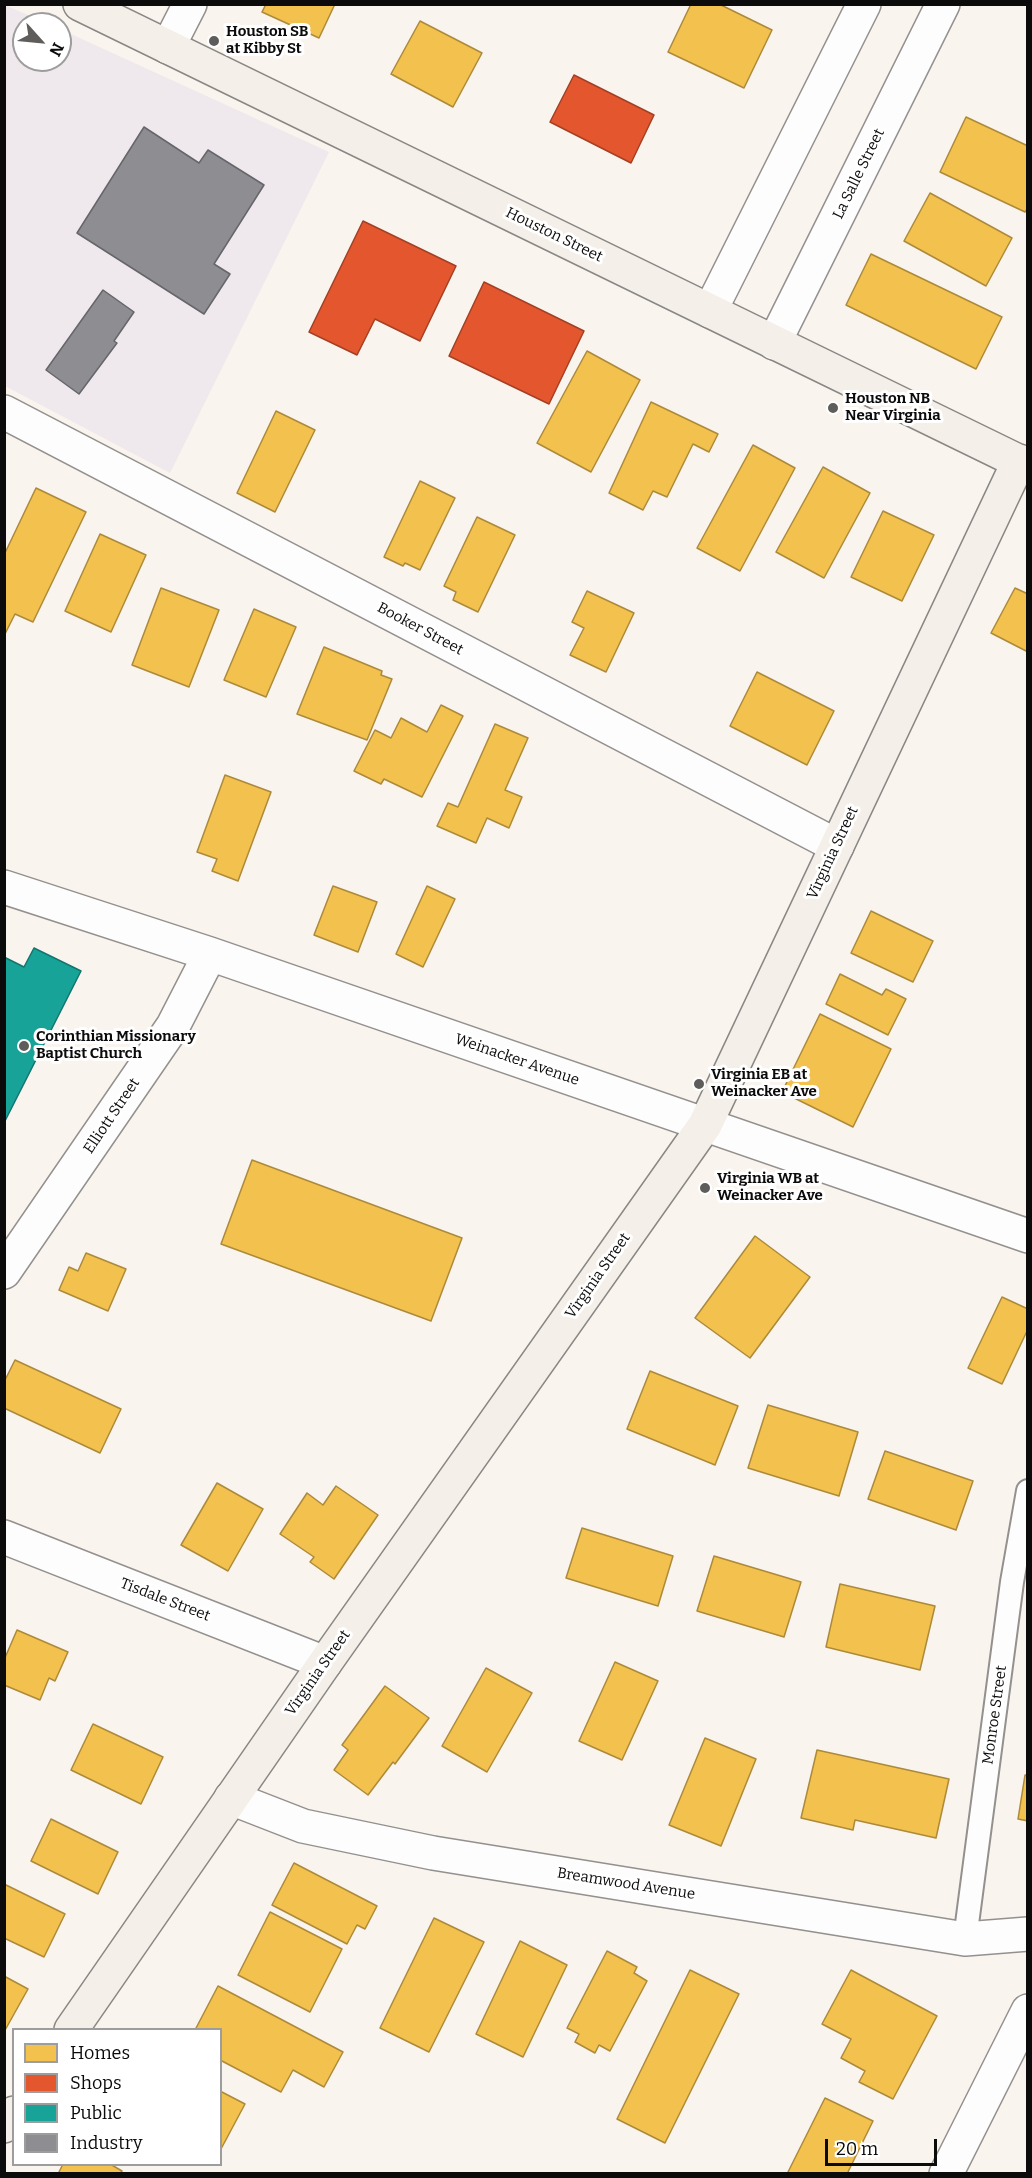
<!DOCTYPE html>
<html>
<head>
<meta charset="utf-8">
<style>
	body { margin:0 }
	#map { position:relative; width:1032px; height:2178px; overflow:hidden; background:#faf4ef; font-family:Bitter,serif }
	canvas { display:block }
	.frame { position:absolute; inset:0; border:6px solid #0b0b0b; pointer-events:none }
	.legend { position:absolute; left:12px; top:2028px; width:210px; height:138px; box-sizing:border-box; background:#fff; border:2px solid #9d9d9d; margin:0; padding:8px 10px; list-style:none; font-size:18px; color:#0b0b0b }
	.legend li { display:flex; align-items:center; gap:12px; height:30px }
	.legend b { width:30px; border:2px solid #9d9d9d }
	.north { position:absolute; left:12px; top:12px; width:60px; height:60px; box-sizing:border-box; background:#fff; border:2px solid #9d9d9d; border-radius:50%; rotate:117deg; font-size:16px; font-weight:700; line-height:24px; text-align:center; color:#0b0b0b }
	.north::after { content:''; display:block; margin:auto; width:21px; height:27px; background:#5f5d5b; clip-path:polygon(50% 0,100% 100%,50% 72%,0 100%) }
	.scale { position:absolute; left:825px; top:2139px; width:112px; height:27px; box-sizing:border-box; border:3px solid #0b0b0b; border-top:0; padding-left:8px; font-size:18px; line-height:21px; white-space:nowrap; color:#0b0b0b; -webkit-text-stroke:4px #fff; paint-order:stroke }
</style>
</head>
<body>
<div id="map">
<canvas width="1032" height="2178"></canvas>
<div class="frame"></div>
<ul class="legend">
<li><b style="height:16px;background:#f2c14e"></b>Homes</li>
<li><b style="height:16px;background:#e4572e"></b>Shops</li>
<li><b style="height:16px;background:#17a398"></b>Public</li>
<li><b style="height:16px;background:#8d8d92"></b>Industry</li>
</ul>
<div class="north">N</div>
<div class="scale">20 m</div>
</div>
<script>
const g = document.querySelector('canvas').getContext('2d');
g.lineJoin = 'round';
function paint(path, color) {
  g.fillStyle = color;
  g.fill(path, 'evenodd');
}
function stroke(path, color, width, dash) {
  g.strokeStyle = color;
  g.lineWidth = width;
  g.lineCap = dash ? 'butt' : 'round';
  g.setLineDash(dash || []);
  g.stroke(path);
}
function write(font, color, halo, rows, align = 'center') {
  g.font = font + ' Bitter,serif';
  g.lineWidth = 6;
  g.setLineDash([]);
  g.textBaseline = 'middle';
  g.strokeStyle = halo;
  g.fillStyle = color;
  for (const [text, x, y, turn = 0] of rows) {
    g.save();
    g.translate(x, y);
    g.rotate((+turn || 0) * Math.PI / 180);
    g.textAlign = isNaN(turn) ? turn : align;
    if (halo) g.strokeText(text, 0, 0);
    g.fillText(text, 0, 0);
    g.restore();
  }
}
paint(new Path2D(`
	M4 5 50 24H24V60H60V29L329 152 170 473 5 386Z`), '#efe8ed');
const homes = new Path2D(`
	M266 4H335L319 38 262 12Z
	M691 4H719L772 30 744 88 668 52Z
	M420 21 482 53 453 107 391 74Z
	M966 117 1028 146V208L1025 212 940 172Z
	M930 193 1012 238 986 286 904 241Z
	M871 254 1002 317 976 369 846 305Z
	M587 351 640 380 591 472 537 443Z
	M651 402 718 434 709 452 693 444 667 497 653 491 643 510 609 493Z
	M276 411 315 430 275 512 237 493Z
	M753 445 795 468 740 571 697 548Z
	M823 467 870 493 824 578 776 552Z
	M420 481 455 498 420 570 405 563 403 566 384 557Z
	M36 488 86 512 33 622 15 614 4 636V555Z
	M883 511 934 535 902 601 851 577Z
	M477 517 515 535 478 612 453 600 456 592 444 586Z
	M100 534 146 555 111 632 65 611Z
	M161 588 219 610 189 687 132 665Z
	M1015 588 1028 594V652L991 633Z
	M587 591 634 613 606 672 570 655 584 628 572 622Z
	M254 609 296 627 266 697 224 680Z
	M324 647 382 671 381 675 392 679 367 740 297 714Z
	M757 672 834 711 807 765 730 726Z
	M441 705 463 716 422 797 384 779 381 784 354 771 375 730 391 738 401 718 427 732Z
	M495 724 528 738 505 790 522 797 509 828 487 818 476 843 437 826 448 803 458 807Z
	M225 775 271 792 238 881 212 871 217 859 197 852Z
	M333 886 377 902 358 952 314 935Z
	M427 886 455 899 423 967 396 954Z
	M871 911 933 941 913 982 851 953Z
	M840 974 882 995 886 989 906 999 888 1035 826 1004Z
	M820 1014 891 1049 853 1127 782 1092Z
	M252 1160 462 1238 431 1321 221 1244Z
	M755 1236 810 1277 750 1358 695 1318Z
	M86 1253 126 1269 108 1311 59 1290 69 1267 78 1271Z
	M1002 1297 1028 1309V1329L1002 1384 968 1368Z
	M15 1360 121 1409 100 1453 4 1408V1382Z
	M650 1371 738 1406 715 1465 627 1429Z
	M768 1405 858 1432 839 1496 748 1468Z
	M885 1451 973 1481 956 1530 868 1499Z
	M217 1483 263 1509 228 1571 181 1545Z
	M336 1486 378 1515 334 1579 310 1562 314 1557 280 1534 307 1493 323 1505Z
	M582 1528 673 1556 658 1606 566 1578Z
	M714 1556 801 1582 784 1637 697 1611Z
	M840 1584 935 1606 920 1670 826 1647Z
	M17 1630 68 1652 55 1681 49 1678 40 1700 4 1685V1660Z
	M615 1662 658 1681 622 1760 579 1741Z
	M486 1668 532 1693 487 1772 442 1746Z
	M385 1686 429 1718 395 1764 393 1762 368 1795 334 1770 348 1750 342 1745Z
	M93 1724 163 1757 141 1804 71 1770Z
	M705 1738 756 1759 721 1846 669 1825Z
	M817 1750 949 1779 936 1838 855 1820 853 1830 801 1818Z
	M1025 1775H1028V1821L1018 1819Z
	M51 1819 118 1852 98 1894 31 1861Z
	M294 1863 377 1906 365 1929 357 1925 347 1944 272 1905Z
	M4 1884 65 1914 44 1957 4 1938Z
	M270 1912 342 1949 310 2012 238 1975Z
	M434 1918 484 1942 429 2052 380 2028Z
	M520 1941 567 1965 523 2057 476 2034Z
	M607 1951 637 1967 634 1973 647 1981 610 2051 599 2045 595 2053 575 2042 579 2034 567 2028Z
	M690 1970 739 1994 665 2143 617 2119Z
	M851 1970 937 2016 893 2099 859 2082 865 2071 841 2058 851 2039 822 2024Z
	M4 1976 28 1989 4 2032Z
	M218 1986 343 2052 324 2087 293 2070 281 2092 220 2060V2030H195Z
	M220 2091 245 2104 221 2149H220Z
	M825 2098 873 2121 847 2174H787Z
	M63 2164H110L122 2171 120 2174H58Z`);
paint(homes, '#f2c14e');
stroke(homes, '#ad8a3a', 1.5);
const shops = new Path2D(`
	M574 75 654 115 631 163 550 122Z
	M363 221 456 266 420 341 375 319 357 355 309 332Z
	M484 282 584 331 549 404 449 356Z`);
paint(shops, '#e4572e');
stroke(shops, '#a34024', 1.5);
const public = new Path2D(`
	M34 948 81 971 5 1121 4 957 24 967Z`);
paint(public, '#17a398');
stroke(public, '#13756e', 1.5);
const industry = new Path2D(`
	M144 127 199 163 208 150 264 185 214 264 230 274 204 314 77 233Z
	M103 290 134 312 114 341 117 343 79 394 46 370Z`);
paint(industry, '#8d8d92');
stroke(industry, '#66666a', 1.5);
const lane = new Path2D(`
	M965 1939 1012 1582 1028 1491`);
const street = new Path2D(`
	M168 47 190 4
	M710 311 864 4
	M774 343 943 4
	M4 412 837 846
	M4 887 210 954 1028 1236
	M4 1272 173 1026 210 954
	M4 1537 325 1663
	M231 1798 303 1826 433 1853 965 1939 1028 1934
	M946 2174 1028 2011`);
const secondary = new Path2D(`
	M80 4 1028 466
	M71 2030 325 1663 705 1125 1019 461
	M4 2126 14 2113`);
stroke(lane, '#93908e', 26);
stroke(street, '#93908e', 36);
stroke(secondary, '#898784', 36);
stroke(lane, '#fefdfd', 22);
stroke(street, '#fefdfd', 33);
stroke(secondary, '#f4efe8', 33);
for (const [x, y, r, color] of [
	[214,41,6,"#5f5d5b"],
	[833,408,6,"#5f5d5b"],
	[24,1046,6,"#5f5d5b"],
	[699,1084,6,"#5f5d5b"],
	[705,1188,6,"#5f5d5b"]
]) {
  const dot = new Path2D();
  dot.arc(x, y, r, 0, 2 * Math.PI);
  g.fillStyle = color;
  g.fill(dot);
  stroke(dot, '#fff', 2);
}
write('bold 15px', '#0b0b0b', '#fff', [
	["Houston SB",226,32],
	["at Kibby St",226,49],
	["Houston NB",845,399],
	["Near Virginia",845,416],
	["Corinthian Missionary",36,1037],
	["Baptist Church",36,1054],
	["Virginia EB at",711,1075],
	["Weinacker Ave",711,1092],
	["Virginia WB at",717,1179],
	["Weinacker Ave",717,1196]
], 'left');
write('15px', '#0b0b0b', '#fff', [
	["La Salle Street",859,174,-64],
	["Houston Street",554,235,26],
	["Booker Street",420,629,28],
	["Virginia Street",833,853,-65],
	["Weinacker Avenue",517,1060,19],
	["Elliott Street",112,1116,-56],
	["Virginia Street",598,1276,-55],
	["Tisdale Street",165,1600,21],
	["Virginia Street",318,1673,-55],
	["Monroe Street",995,1715,-82],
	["Breamwood Avenue",626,1884,9]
]);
</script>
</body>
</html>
